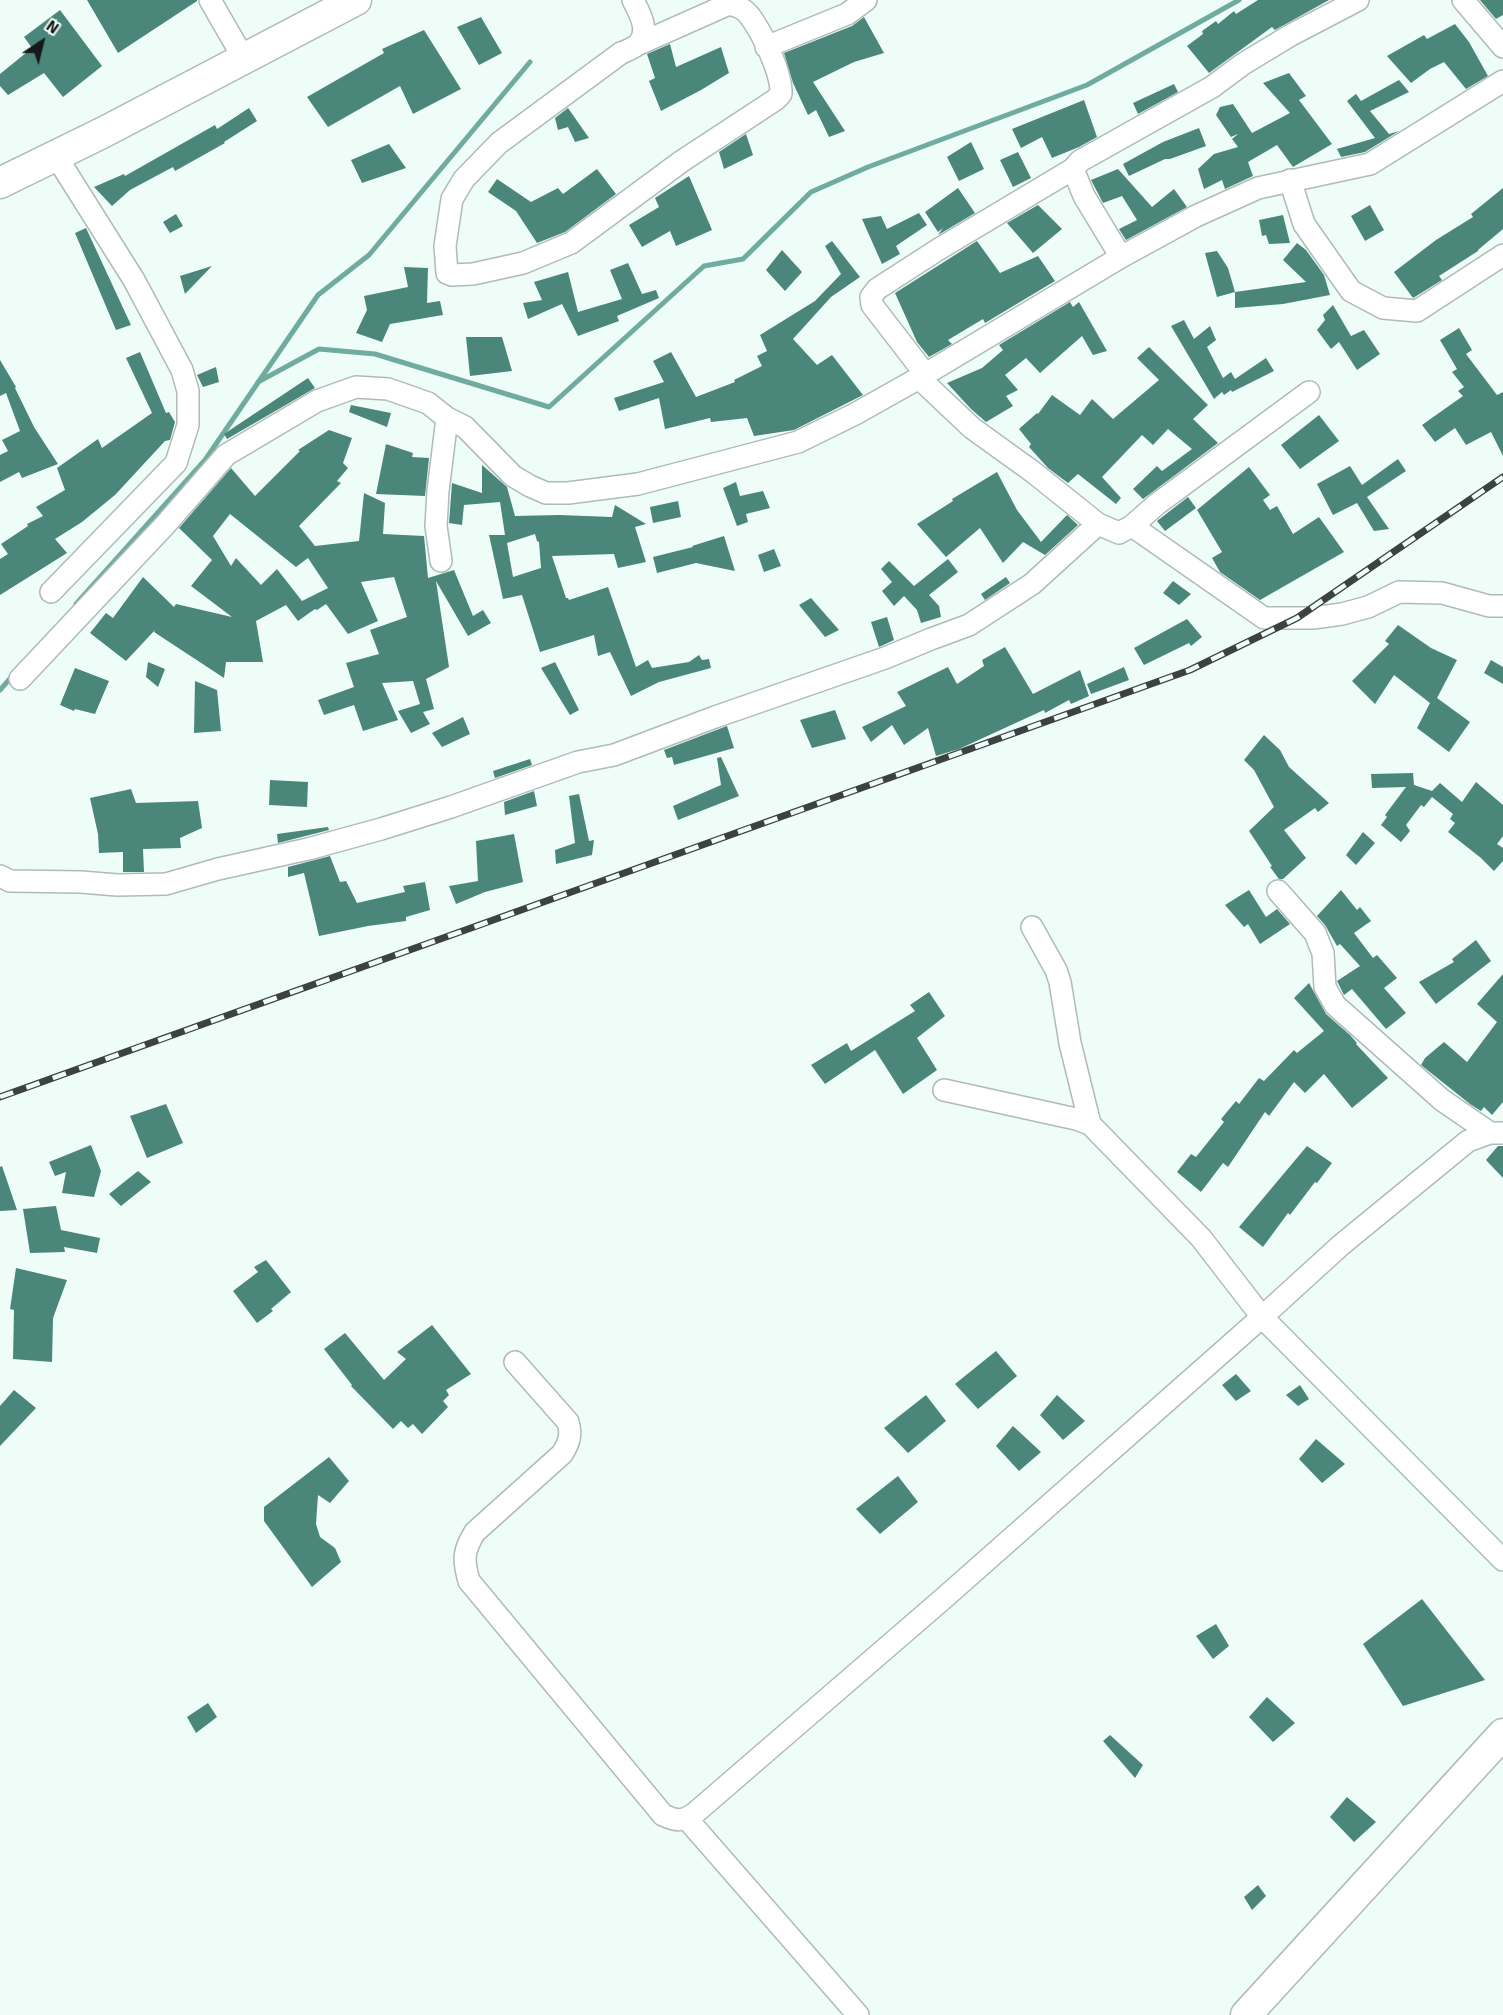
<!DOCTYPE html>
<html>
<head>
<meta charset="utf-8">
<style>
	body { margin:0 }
	#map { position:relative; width:1503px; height:2015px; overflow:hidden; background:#effdf9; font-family:Signika,sans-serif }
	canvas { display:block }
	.north { position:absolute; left:12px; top:12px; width:60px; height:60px; -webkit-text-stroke:4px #effdf9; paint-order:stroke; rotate:35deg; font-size:16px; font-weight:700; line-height:24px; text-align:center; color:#151a19 }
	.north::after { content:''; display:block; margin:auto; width:21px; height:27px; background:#151a19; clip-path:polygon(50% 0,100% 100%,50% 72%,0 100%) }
</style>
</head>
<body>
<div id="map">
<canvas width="1503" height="2015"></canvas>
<div class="north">N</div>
</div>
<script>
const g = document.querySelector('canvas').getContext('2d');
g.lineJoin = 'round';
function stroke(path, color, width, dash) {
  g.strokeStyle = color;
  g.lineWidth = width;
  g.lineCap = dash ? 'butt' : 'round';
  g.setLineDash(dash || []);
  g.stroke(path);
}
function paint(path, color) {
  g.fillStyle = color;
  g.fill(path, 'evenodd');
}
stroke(new Path2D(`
	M258 382 319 349 375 354 549 407 704 266 743 259 811 192 868 167 1087 85 1239 0
	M76 604 205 460 318 295 369 255 530 62
	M0 690 14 674`), '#70ab9f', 5);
paint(new Path2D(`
	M87 0H197V1L118 53Z
	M1258 0H1329L1275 30 1272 27 1209 73 1187 46 1203 34 1202 31 1216 21 1218 24 1234 11 1236 14Z
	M1480 0H1503V15L1496 19Z
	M60 10 102 66 63 97 44 73 8 95 0 86V74L32 48 24 37Z
	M481 17 502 53 479 65 457 27Z
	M864 17 884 53 854 62 813 82 845 131 829 137 816 110 808 115 793 83 784 53 852 26Z
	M1455 24 1469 42 1488 76 1466 89 1444 62 1430 69 1411 83 1387 56 1424 35 1427 39Z
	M424 30 461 89 413 114 400 86 328 127 307 97 384 53 382 49Z
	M670 44 676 67 721 47 729 73 701 90 661 111 649 81 655 78 647 54Z
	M1289 73 1306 96 1299 100 1332 144 1293 167 1277 145 1248 162 1253 176 1225 189 1222 180 1204 189 1198 169 1214 154 1238 147 1232 139 1238 134 1231 137 1216 115 1220 107 1233 104 1252 133 1290 113 1263 83Z
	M1399 80 1409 92 1370 111 1389 134 1399 131 1365 152 1341 157 1337 149 1375 138 1347 101 1356 94 1361 101Z
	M1174 84 1178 92 1138 114 1133 103Z
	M1084 100 1097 137 1079 147 1052 158 1042 137 1021 148 1012 129Z
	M249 108 257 121 224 142 225 143 175 171 173 167 130 190 112 206 94 187 124 174 125 176 215 125 217 129Z
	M568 108 589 138 575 142 568 127 558 130 555 118Z
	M1199 128 1206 146 1170 159H1165L1129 176 1123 164 1163 142Z
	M746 134 753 155 724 169 719 152Z
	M971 142 984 169 959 181 947 157Z
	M389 144 406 168 362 183 351 160Z
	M1018 152 1031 178 1013 187 1000 160Z
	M597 169 616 194 565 232 537 243 516 211 488 192 497 179 531 202 558 188 563 194Z
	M1118 169 1152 207 1174 189 1187 207 1126 240 1119 229 1137 220 1122 196 1103 203 1091 180Z
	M689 176 712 230 676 246 670 231 642 247 629 225 659 207 655 198Z
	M958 188 975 213 938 235 943 228 938 232 925 212Z
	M1503 188V229L1478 250V251L1439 276 1442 280 1413 298 1394 272 1436 240 1473 217 1471 214Z
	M1038 205 1062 229 1033 253 1007 223Z
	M1370 205 1384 230 1365 241 1351 216Z
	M919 213 927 225 896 246 900 254 882 264 862 219 881 216 887 229Z
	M176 214 183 226 170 233 163 222Z
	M1283 215 1290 243 1269 244 1266 235 1262 236 1259 220Z
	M86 228 131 325 116 330 75 233Z
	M832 241 860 277 831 297 793 339 817 365 832 355 863 395 794 430 754 436 747 418 711 422 710 418 665 429 659 398 619 411 614 398 664 382 653 361 671 352 696 397 735 382 734 380 762 366 757 356 767 351 760 335 815 301 841 274 825 246Z
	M977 241 1000 273 1038 256 1055 281 985 323 983 319 948 340 952 344 929 357 917 342 895 293Z
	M1297 243 1306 250 1324 275 1330 295 1283 304 1235 308V292L1306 282 1283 260Z
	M782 250 802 272 785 291 766 270Z
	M1217 251 1228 268 1235 292 1217 297 1205 253Z
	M628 263 642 294 656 290 659 298 617 316 619 321 578 336 562 304 528 319 523 303 542 300 534 282 568 272 578 312 622 299 610 270Z
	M212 266 185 294 180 276Z
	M404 267 428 268 427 303 440 301 443 315 390 324 382 342 356 333 367 310 364 296 408 287Z
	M1070 302 1073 307 1079 302 1107 351 1093 355 1082 336 1040 373 1026 358 1005 375 1018 390 1006 396 1013 406 986 422 971 409 947 383 982 368 1003 350 999 345Z
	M1333 305 1351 336 1364 330 1380 354 1357 370 1339 342 1331 349 1317 330 1325 320 1323 315Z
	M1184 320 1194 339 1210 326 1216 340 1207 347 1223 378 1231 372 1235 379 1266 358 1274 371 1232 392 1231 390 1224 395 1222 392 1214 399 1171 326Z
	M1459 328 1472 350 1466 354 1497 395 1503 392V456L1491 432 1466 445 1455 428 1435 442 1422 425 1463 396 1458 391 1464 387 1452 372 1457 369 1440 340Z
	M466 337H502L512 371 470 376Z
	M1149 347 1208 405 1193 419 1218 443 1143 499 1133 489 1157 466 1162 471 1192 449 1168 429 1153 445 1142 435 1102 477 1121 498 1116 504 1078 474 1068 483 1048 468 1029 447 1031 444 1019 429 1037 413 1038 414 1052 395 1080 415 1092 399 1113 419 1159 380 1137 358Z
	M140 352 166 413 169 412 175 422 170 440 165 441 115 495 82 522 55 539 67 553 0 595V559L8 554 1 544 28 526 27 524 43 516 36 507 65 490 57 468 98 439 102 448 152 413 126 358Z
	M0 360 16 387 15 388 34 427 58 464 22 478 19 472 0 482V455L8 451 2 440 20 431 6 393 0 396Z
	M216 367 219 382 203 387 197 375Z
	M308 378 315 388 227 439 224 434Z
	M351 405 391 413 387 427 349 412Z
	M1319 415 1339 441 1300 469 1281 445Z
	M329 430 352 438 343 463 348 468 337 481 341 483 299 526 315 546 359 541 364 493 385 503 383 534 424 536 428 578 454 570 473 616 483 610 491 623 468 636 436 581 449 667 426 679 434 709 423 712 430 724 411 733 398 711 420 704 413 681 382 683 398 720 363 731 354 705 324 715 318 700 354 687 346 663 379 654 370 630 407 617 394 577 361 582 378 621 348 634 326 604 317 610 315 609 298 621 286 605 256 621 263 662H226L224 678 154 632 155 630 126 661 90 633 106 613 113 618 143 577 174 607 176 604 232 617 191 586 212 560 179 528 231 468 255 496 300 451 298 450ZM230 514 296 567 308 558 328 588 302 601 277 569 261 585 236 558 231 566 213 536Z
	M386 444 413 453 412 457 429 458 425 496 376 494Z
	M1398 459 1406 471 1367 497 1389 529 1374 531 1357 503 1333 515 1317 484 1350 466 1362 485Z
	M482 465 507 487 515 516 559 515 612 517 615 505 646 524 635 527 646 562 618 568 614 554 552 556 566 598H568L569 600 608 587 636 667 648 660 652 668 689 662 699 655 702 660 709 659 711 668 659 682 631 696 610 652 598 656 594 635 540 652 522 595 503 599 489 535H505L500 502 464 505 462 525 449 523 452 483 482 493ZM535 534 537 541 539 542 541 568 513 577 507 543Z
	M1249 467 1270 495 1263 500 1270 510 1277 506 1293 534 1319 517 1344 552 1260 600 1220 572 1212 558 1222 552 1197 510Z
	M997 472 1017 510 1041 542 1067 515 1078 525 1045 555 1023 542 1003 563 980 528 946 557 917 524 953 501 952 499Z
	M736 482 740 496 763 491 770 508 746 514 748 522 737 526 723 488Z
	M1188 497 1196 508 1165 531 1157 521Z
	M678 501 681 517 653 523 650 507Z
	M724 536 735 571 696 563 657 573 653 557 693 547 692 546Z
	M774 549 781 566 764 572 758 555Z
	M948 559 958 572 929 595 939 606 941 617 921 623 917 610 904 596 894 606 882 591 892 582 881 569 889 561 914 586Z
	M1006 577 1010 583 985 600 981 594Z
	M1173 581 1191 594 1179 605 1163 593Z
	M811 598 839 630 825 637 799 605Z
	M887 617 894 640 879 647 871 622Z
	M1187 619 1202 637 1191 646 1189 643 1144 665 1134 648Z
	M1398 625 1431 648 1457 660 1437 698 1470 722 1449 752 1417 728 1430 703 1394 675 1375 704 1352 681 1389 644 1385 641Z
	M1005 647 1033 694 1080 670 1089 696 1071 704 1069 700 1045 713 1044 710 959 749 936 756 928 728 904 745 892 725 871 742 862 727 906 706 897 692 948 667 957 684 984 666 982 660Z
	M1491 660 1503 667V684L1484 673Z
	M148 662 165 669 158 687 146 677Z
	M555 662 579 710 570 715 541 668Z
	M1124 667 1129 680 1091 694 1087 684Z
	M75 668 109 681 95 714 75 709 74 711 60 705Z
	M195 681 217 690 221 731 194 733Z
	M835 710 846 739 812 748 800 720Z
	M463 717 470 734 442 747 432 733Z
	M727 726 734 748 674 765 672 757 667 758 664 750Z
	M1264 735 1280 750 1289 767 1329 803 1318 812 1315 808 1284 830 1306 858 1283 879H1279L1270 867 1272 866 1249 831 1274 807 1254 770 1244 760Z
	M721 757 739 796 678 820 673 806 721 785 717 758Z
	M530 759 532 765 495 778 493 771Z
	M1413 773 1414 785 1432 791 1440 783 1462 802 1476 782 1503 805V836L1497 844 1503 848V861L1494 871 1481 858 1448 832 1455 823 1450 819 1453 814 1432 797 1424 807 1421 805 1406 825 1410 831 1401 842 1381 825 1387 817 1385 815 1406 787 1372 788 1371 774Z
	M270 780 308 782 307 807 269 805Z
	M131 789 136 803 198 801 202 828 180 838 181 848 143 849 144 872H123V852L99 853 98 834 90 798Z
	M534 791 537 806 505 815 504 802Z
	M579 794 589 841 594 840 592 855 556 864 555 850 575 843 569 796Z
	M328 827 329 830 278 843 277 834Z
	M1363 832 1375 843 1356 865 1346 855Z
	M514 834 523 882 485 892 456 904 449 886 478 881 476 841Z
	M330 856 340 882 346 881 357 903 405 892 403 886 425 882 430 910 406 917V921L368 926 319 936 304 873 288 877V867Z
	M1249 890 1266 917 1277 909 1290 924 1260 944 1248 924 1244 927 1225 905Z
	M1341 890 1357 910 1360 907 1371 921 1354 933 1373 958 1377 955 1397 978 1384 988 1406 1013 1386 1029 1352 989 1344 995 1337 981 1360 966 1340 944 1337 946 1325 925 1317 916Z
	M1476 940 1491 961 1436 1004 1419 982 1454 962 1452 959Z
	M1503 974V1102L1492 1115 1484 1107 1481 1111 1470 1104 1421 1065 1425 1058 1444 1042 1467 1062 1497 1022 1477 1004Z
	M1309 983 1326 1014 1350 1035 1357 1043 1356 1044 1388 1078 1352 1108 1324 1074 1305 1093 1294 1082 1269 1116 1265 1112 1228 1167 1223 1163 1201 1192 1177 1172 1191 1154 1196 1157 1224 1122 1221 1119 1236 1101 1239 1104 1259 1078 1264 1081 1294 1050 1297 1053 1324 1031 1294 998Z
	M929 992 945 1016 917 1038 937 1070 903 1094 875 1050 825 1084 811 1065 847 1043 851 1051 915 1011 910 1005Z
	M166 1104 183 1143 147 1158 130 1116Z
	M91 1145 101 1171 94 1197 62 1193 66 1172 55 1176 49 1162Z
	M1307 1146 1332 1163 1317 1183 1315 1182 1290 1215 1288 1213 1263 1247 1239 1227Z
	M1498 1146H1503V1178L1486 1160Z
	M2 1166 17 1210 0 1211V1167Z
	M138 1171 151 1182 121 1206 109 1194Z
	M56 1206 61 1230 100 1238 97 1253 64 1247 65 1252 30 1253 23 1209Z
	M266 1260 291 1292 271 1309 273 1311 257 1323 233 1291 258 1272 254 1267Z
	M16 1268 67 1280 53 1318 52 1362 13 1359 14 1310 10 1309Z
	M432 1325 471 1374 446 1390 449 1395 443 1401 448 1407 422 1434 413 1424 408 1428 401 1421 393 1429 351 1386 352 1385 324 1349 345 1333 384 1380 406 1359 397 1352Z
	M996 1351 1017 1376 978 1409 955 1384Z
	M1236 1374 1251 1391 1236 1401 1222 1385Z
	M1300 1385 1309 1399 1298 1406 1286 1395Z
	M14 1390 36 1408 0 1446V1406Z
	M926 1395 946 1421 908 1453 884 1428Z
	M1057 1395 1085 1421 1063 1440 1040 1415Z
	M1013 1426 1041 1452 1019 1471 996 1446Z
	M1316 1439 1345 1464 1322 1483 1299 1459Z
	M329 1457 349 1481 330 1503 318 1495 316 1524 320 1537 335 1548 341 1562 312 1587 264 1521V1507Z
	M898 1476 918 1502 880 1534 856 1509Z
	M1422 1599 1485 1680 1403 1706 1363 1644Z
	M1216 1624 1229 1646 1213 1659 1196 1636Z
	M1267 1697 1295 1723 1273 1742 1249 1717Z
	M208 1703 217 1717 196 1733 187 1717Z
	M1110 1735 1143 1765 1135 1778 1103 1741Z
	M1347 1797 1376 1822 1354 1842 1330 1817Z
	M1258 1885 1266 1896 1252 1910 1244 1897Z`), '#4b867b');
const street = new Path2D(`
	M210 0 244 59
	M633 0C639 12 650 30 639 43 635 48 626 51 621 53L499 143 464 179 452 199 445 246 447 273 452 275 473 274 523 263 571 243 682 161 775 100 781 94C782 73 762 32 749 15 743 8 737 6 729 4L639 44
	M1463 0 1503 47
	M766 47 847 14 866 0
	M1290 180 1304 224 1351 291 1383 308 1417 311 1503 255
	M1121 257 1084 196 1073 169 1080 161 1212 87 1243 64 1291 35 1358 0
	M926 375 872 305 871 297 877 289 939 249 1073 169
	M919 378 972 428 1033 472 1098 524 1119 533 1132 526 1157 504 1309 392
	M1132 526 1264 618H1313L1342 614 1368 607 1399 592 1442 593 1489 606H1503
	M441 561 436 526 438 491 447 418
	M51 592 176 463 188 425V391L182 370 134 280 56 156
	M20 679 165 525 226 455 317 401 356 387 388 389 428 403 447 418 465 427 513 476 530 486 546 493H568L638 484 798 442 855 414 919 378 1121 257 1196 216 1258 188 1370 164 1503 81
	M0 876 10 881 81 882 117 885 166 884 218 869 308 849 381 829 451 807 578 762 614 755 715 717 885 658 931 639 969 625 1032 584 1098 524
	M1278 891 1315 933 1323 953 1325 987 1335 1005 1442 1100 1490 1133
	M1032 927 1056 970 1060 982 1070 1043 1090 1124
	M944 1090 1076 1119 1090 1124 1201 1238 1262 1317 1341 1245 1468 1141 1490 1133H1503
	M515 1362 568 1422C572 1435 569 1443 562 1454L475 1532C463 1551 463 1560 469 1581L663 1815C676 1821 683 1822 695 1813L944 1598 1262 1317 1503 1560
	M687 1819 858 2015`);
const secondary = new Path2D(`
	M0 183 104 132 356 0
	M1246 2015 1503 1734`);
stroke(street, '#aebbb8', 24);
stroke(secondary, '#aebbb8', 33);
stroke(street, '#fff', 21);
stroke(secondary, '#fff', 30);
const rail = new Path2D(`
	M0 1097 1190 670 1297 618 1503 477`);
stroke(rail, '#3c4241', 7);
stroke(rail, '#effdf9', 4.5, [14]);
</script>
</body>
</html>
